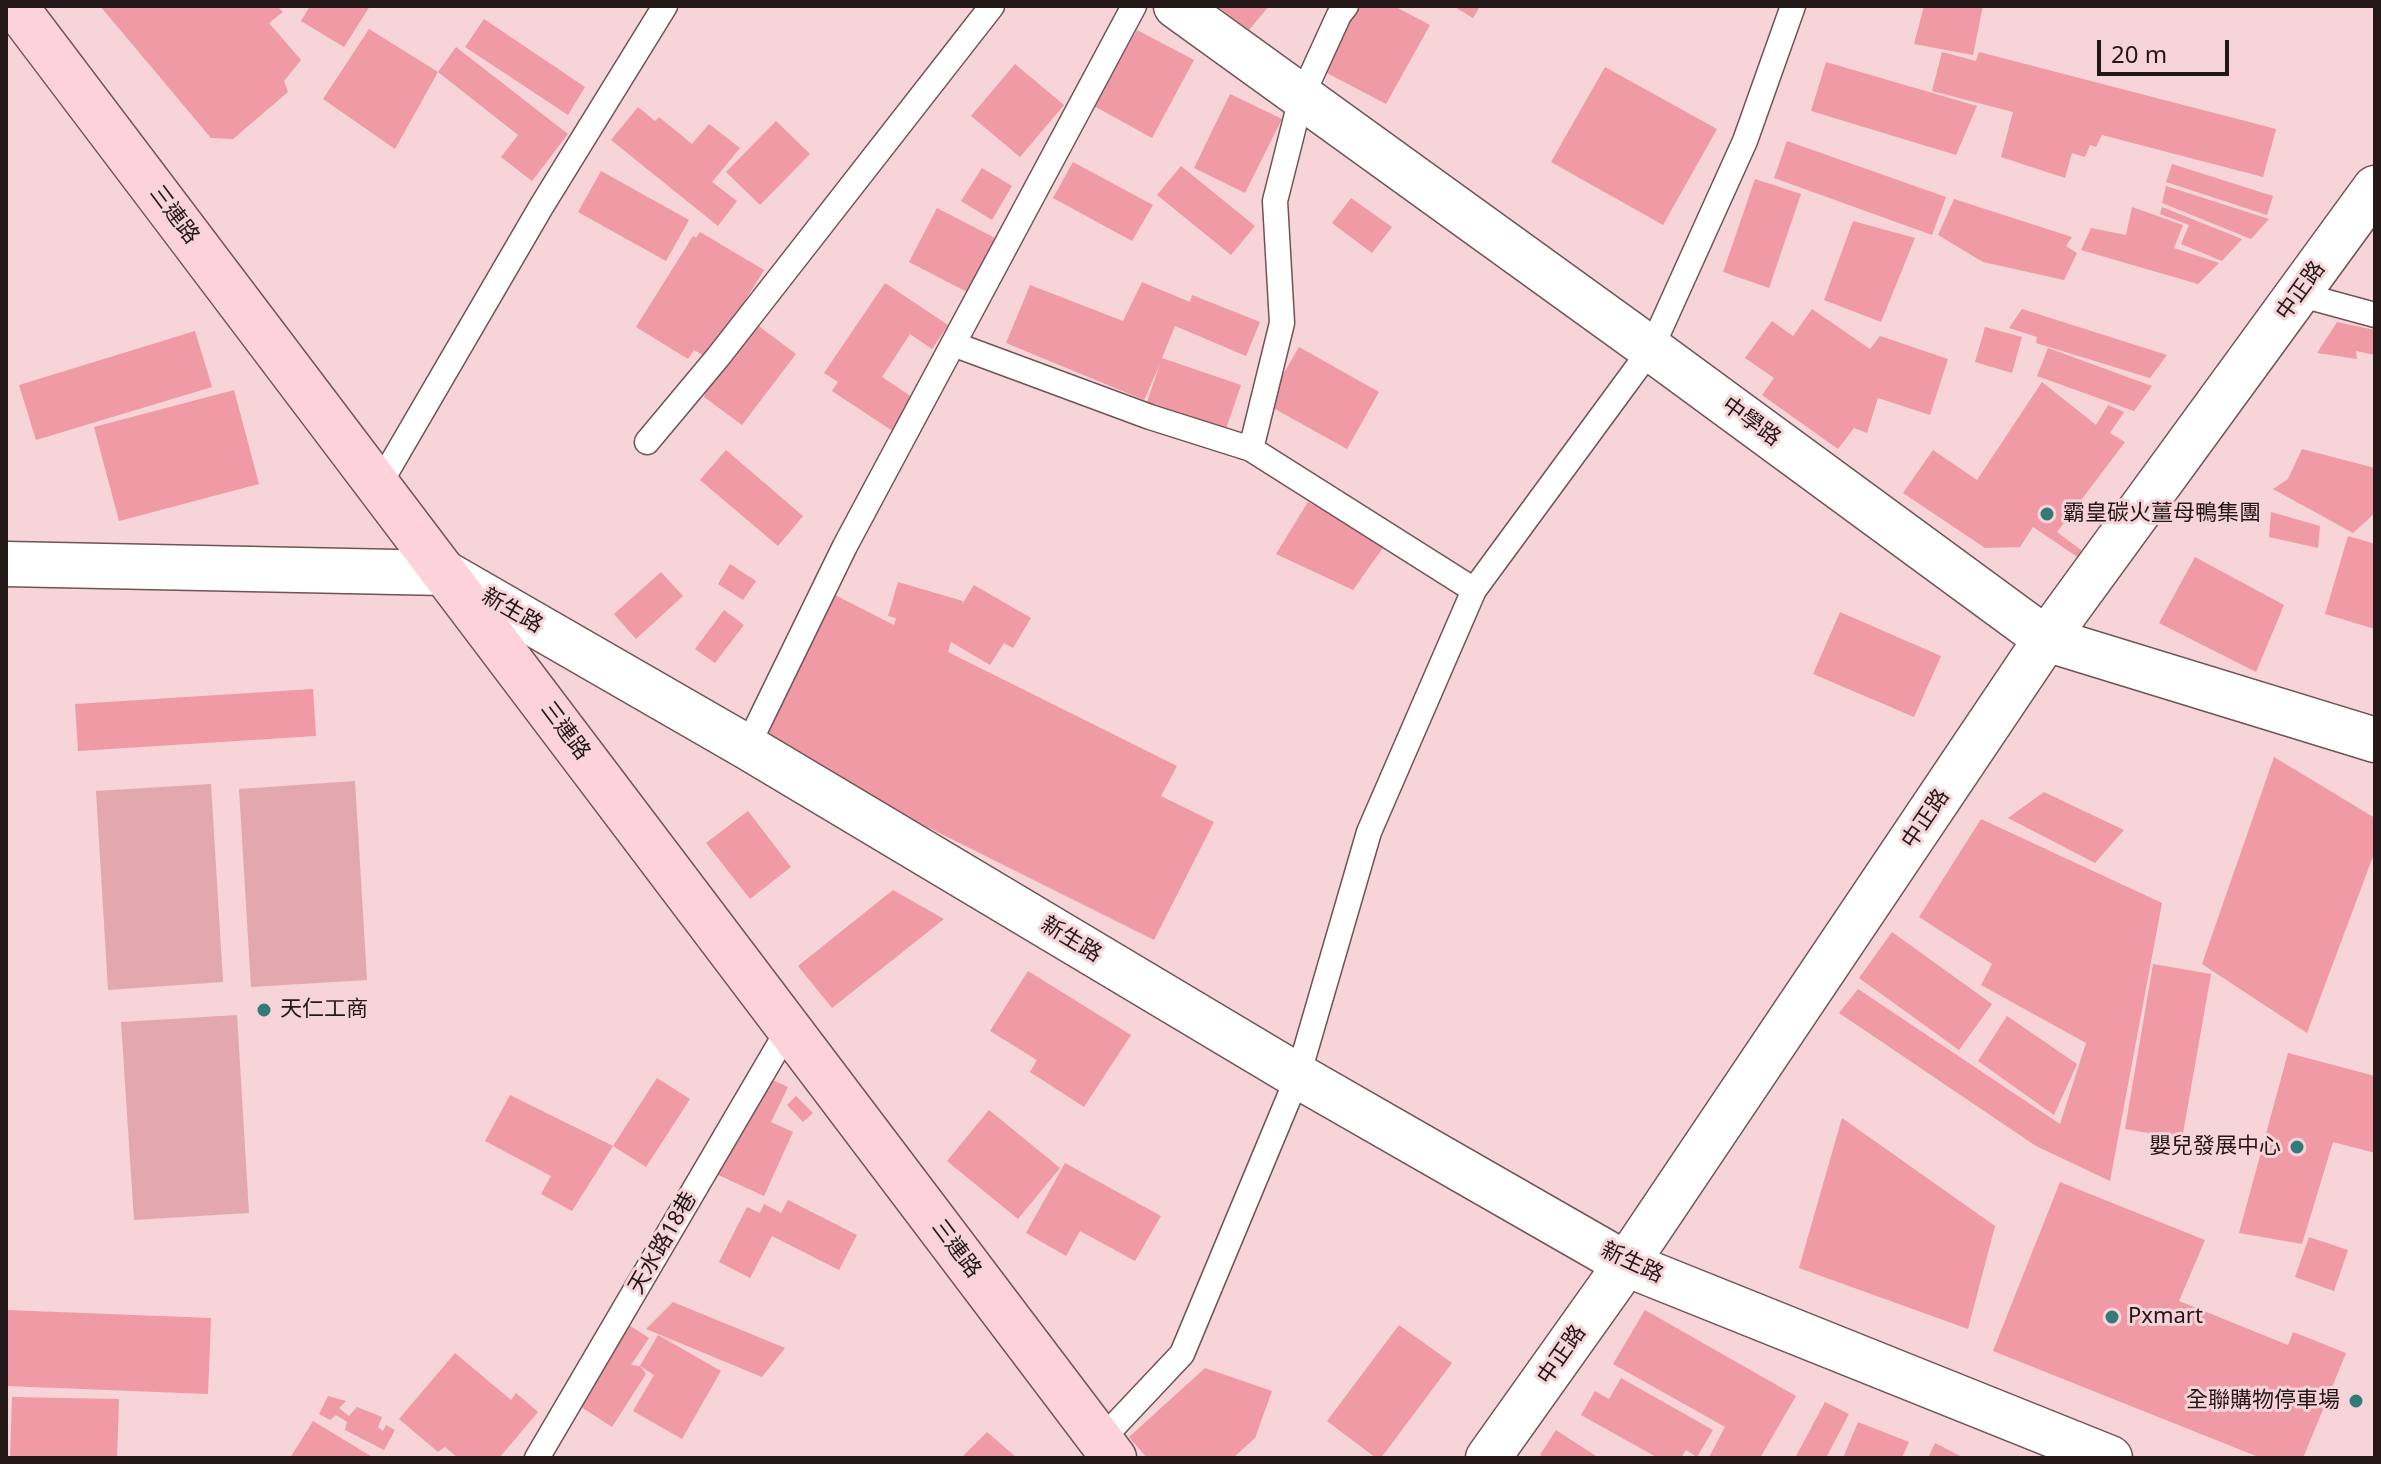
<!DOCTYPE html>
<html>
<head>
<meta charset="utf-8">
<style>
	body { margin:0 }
	#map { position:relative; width:2381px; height:1464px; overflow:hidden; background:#f6d4d8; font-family:"Noto Sans",sans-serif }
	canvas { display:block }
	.frame { position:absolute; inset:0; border:8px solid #231718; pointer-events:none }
	.scale { position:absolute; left:2097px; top:40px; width:132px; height:36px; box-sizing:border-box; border:4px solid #231718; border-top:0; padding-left:10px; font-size:24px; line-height:28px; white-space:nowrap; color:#231718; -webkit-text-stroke:6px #f6d4d8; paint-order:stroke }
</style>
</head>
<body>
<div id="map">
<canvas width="2381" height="1464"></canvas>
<div class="frame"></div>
<div class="scale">20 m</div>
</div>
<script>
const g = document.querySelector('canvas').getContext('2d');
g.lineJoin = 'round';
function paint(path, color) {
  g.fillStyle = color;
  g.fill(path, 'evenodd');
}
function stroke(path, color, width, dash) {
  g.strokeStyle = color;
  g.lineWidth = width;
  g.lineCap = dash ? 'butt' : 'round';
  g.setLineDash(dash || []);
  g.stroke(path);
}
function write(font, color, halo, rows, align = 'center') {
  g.font = font + ' "Noto Sans","Noto Sans TC",sans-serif';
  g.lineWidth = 6;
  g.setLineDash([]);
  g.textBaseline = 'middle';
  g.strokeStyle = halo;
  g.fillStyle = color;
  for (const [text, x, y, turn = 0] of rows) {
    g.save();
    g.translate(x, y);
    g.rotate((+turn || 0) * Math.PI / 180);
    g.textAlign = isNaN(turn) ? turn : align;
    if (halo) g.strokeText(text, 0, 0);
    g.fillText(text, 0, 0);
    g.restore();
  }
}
paint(new Path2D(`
	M355 781 367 980 251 987 239 789Z
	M211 784 223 982 108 990 96 791Z
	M237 1015 249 1213 134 1220 121 1022Z`), '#e3a7ae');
paint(new Path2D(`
	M100 6H277L283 12 269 23 301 60 284 81 288 92 233 139 211 138Z
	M310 6H370L344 47 301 21Z
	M1217 6H1269L1249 30Z
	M1359 6H1394L1430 25 1386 104 1323 71Z
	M1453 6H1480L1473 18Z
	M1924 6H1983L1973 55 1914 44Z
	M484 19 585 87 568 115 465 47Z
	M369 29 438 72 395 149 323 99Z
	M1137 30 1194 60 1152 138 1094 106Z
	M456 47 568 134 532 181 501 157 518 135 438 72Z
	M1942 52 1976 61 1979 52 2276 129 2263 177 2102 135 2096 147 2090 145 2085 157 2072 153 2065 178 2001 157 2013 112 1932 91Z
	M1826 62 1977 106 1956 155 1811 111Z
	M1015 64 1064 105 1020 157 971 116Z
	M1605 67 1717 129 1663 225 1551 162Z
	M1230 94 1282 119 1245 193 1194 168Z
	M638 107 655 121 659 117 692 144 709 124 740 148 712 182 737 201 718 226 611 140Z
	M776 121 810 154 760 205 726 172Z
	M1787 141 1946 197 1932 235 1774 178Z
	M1073 162 1153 205 1132 241 1053 198Z
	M2172 164 2273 196 2267 215 2166 182Z
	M1181 166 1255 226 1231 255 1157 195Z
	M982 168 1012 186 992 220 961 201Z
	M601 171 689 220 666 261 578 212Z
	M1755 179 1801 194 1769 288 1723 272Z
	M2166 186 2269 219 2251 239 2162 203Z
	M1351 198 1392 227 1372 253 1332 223Z
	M1954 199 2072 237 2066 246 2077 253 2064 280 1983 262 1938 235Z
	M2132 207 2183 225 2174 248 2219 263 2198 284 2081 250 2091 228 2126 235Z
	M2162 207 2242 239 2222 261 2181 244 2189 225 2160 214Z
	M937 208 995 238 967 292 909 262Z
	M1853 221 1915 238 1881 322 1824 300Z
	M700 232 764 270 709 359 694 350 688 359 636 327 693 236 696 238Z
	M1142 282 1190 302 1192 295 1260 322 1246 356 1175 326 1162 358 1241 385 1225 432 1146 405 1160 364 1144 400 1006 343 1030 285 1123 321Z
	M885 283 948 325 932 349 910 334 882 377 915 399 894 432 832 391 838 382 824 373Z
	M1812 309 1870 349 1880 336 1948 359 1930 415 1878 398 1867 433 1854 428 1838 449 1762 395 1774 378 1745 358 1772 321 1793 336Z
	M2022 309 2167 355 2150 378 2036 343 2037 337 2009 328Z
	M748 318 796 354 742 425 704 397 718 357Z
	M2337 322 2375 330V355L2356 351 2357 359 2317 353Z
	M1985 327 2022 337 2012 373 1975 362Z
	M195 331 212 387 36 440 19 385Z
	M1299 347 1379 392 1347 449 1266 404Z
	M2048 348 2152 386 2134 411 2037 376Z
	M2042 382 2096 425 2108 405 2124 412 2110 433 2125 442 2057 532 2089 556 2085 562 2033 527 2020 547 1985 548 1903 493 1933 450 1977 480Z
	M234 390 259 484 119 521 94 427Z
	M2302 449 2375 468V513L2353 533 2273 489 2288 479Z
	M726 450 803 516 778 546 700 480Z
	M1308 502 1387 542 1353 590 1276 554Z
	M2271 512 2320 526 2318 548 2269 537Z
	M2348 536 2375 544V629L2325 614Z
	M2195 557 2284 605 2256 672 2159 623Z
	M730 564 756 581 743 600 718 584Z
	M661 572 683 596 636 639 614 614Z
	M898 582 963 601 961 606 974 585 1031 618 1013 648 1004 643 990 665 951 642 948 652 1177 766 1161 796 1214 822 1154 940 751 739 825 590 894 625 896 618 888 616Z
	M724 610 744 625 715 663 695 649Z
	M1840 612 1941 656 1914 717 1813 674Z
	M313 689 316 736 78 751 75 704Z
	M2274 757 2375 818V851L2307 1033 2202 964Z
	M2044 792 2124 830 2095 863 2008 818Z
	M748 811 791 867 750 899 706 843Z
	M1981 819 2162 903 2110 1181 2036 1146 1839 1013 1858 989 2060 1124 2086 1043 1981 985 1992 964 1919 917Z
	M893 890 944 919 832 1008 798 966Z
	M1892 932 1992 1004 1959 1050 1859 978Z
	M2153 964 2211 974 2182 1139 2125 1129Z
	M1028 971 1131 1035 1084 1107 1030 1072 1037 1060 990 1031Z
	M2007 1016 2077 1064 2054 1115 1978 1061Z
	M2288 1053 2375 1076V1153L2333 1142 2302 1244 2239 1233Z
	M762 1075 788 1087 771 1122 793 1132 764 1196 716 1174Z
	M657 1078 690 1099 646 1167 613 1146 572 1211 541 1194 551 1176 485 1141 510 1095 613 1146Z
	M796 1096 813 1113 803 1122 787 1105Z
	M989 1110 1060 1168 1018 1219 947 1161Z
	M1842 1118 1995 1226 1968 1329 1799 1268Z
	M1065 1163 1161 1216 1135 1261 1080 1231 1066 1256 1026 1233Z
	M2060 1182 2205 1240 2179 1301 2288 1345 2293 1332 2346 1353 2303 1458H2261L1993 1351Z
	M788 1200 857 1235 839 1270 772 1236 750 1278 719 1262 747 1207 760 1213 764 1204 781 1213Z
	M2309 1237 2348 1250 2334 1291 2295 1277Z
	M673 1302 785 1348 762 1377 646 1329Z
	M6 1310 211 1318 208 1394 6 1386Z
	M1645 1310 1796 1396 1760 1458 1709 1457 1725 1427 1613 1364Z
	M612 1314 649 1338 631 1365 640 1366 646 1374 612 1427 561 1394Z
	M1399 1325 1452 1363 1381 1458H1376L1327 1421Z
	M658 1335 721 1371 682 1439 633 1411 654 1375 640 1366Z
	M455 1353 511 1400 516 1393 538 1412 499 1458H458L445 1447 438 1452 399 1419Z
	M1205 1368 1272 1391 1255 1438 1233 1458H1147L1129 1437Z
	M1621 1378 1713 1430 1697 1457 1686 1450 1681 1458H1658L1581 1415 1595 1391 1609 1399Z
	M328 1396 346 1401 339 1408 349 1416 357 1407 382 1417 378 1427 383 1431 386 1425 395 1430 384 1450 345 1430 347 1422 336 1415 330 1420 319 1414Z
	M12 1397 119 1399 117 1458H10Z
	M1825 1402 1849 1414 1826 1458H1795Z
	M313 1421 374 1458H290Z
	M1858 1422 1909 1442 1902 1458H1843Z
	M1556 1430 1599 1458H1544L1540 1455Z
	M987 1432 1017 1458H961Z
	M1935 1443 1964 1458H1928Z`), '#ef9aa5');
const service = new Path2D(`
	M2298 294 2375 315
	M953 344 1150 417 1251 449 1474 590
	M647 442 718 357 992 6
	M1251 449 1282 323 1275 201 1301 98 1339 15 1346 6
	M379 485 541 207 665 6
	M747 747 845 546 1134 6
	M1101 1440 1182 1354 1298 1076 1369 832 1474 590 1651 349 1745 141 1793 6
	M537 1458 789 1028`);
const minor = new Path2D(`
	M1176 6 1651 349 2046 639 2375 740
	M6 564 445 573 747 747 1298 1076 1626 1264 2110 1458
	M1488 1458 1626 1264 2046 639 2375 188`);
const secondary = new Path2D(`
	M15 6 1114 1458`);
stroke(service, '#705356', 27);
stroke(minor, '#705356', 47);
stroke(secondary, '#705356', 47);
stroke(service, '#fff', 24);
stroke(minor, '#fff', 44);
stroke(secondary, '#fdd2db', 44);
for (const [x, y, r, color] of [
	[2047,514,8,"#337b78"],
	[264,1010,8,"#337b78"],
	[2297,1147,8,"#337b78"],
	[2112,1317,8,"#337b78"],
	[2356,1401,8,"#337b78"]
]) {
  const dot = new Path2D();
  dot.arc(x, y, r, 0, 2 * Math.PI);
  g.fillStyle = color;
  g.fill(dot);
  stroke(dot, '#f6d4d8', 3);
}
write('22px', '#231718', '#f6d4d8', [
	["三連路",174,215,53],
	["中正路",2301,291,-54],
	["中學路",1751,422,36],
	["新生路",512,611,30],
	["三連路",565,731,53],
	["中正路",1926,819,-56],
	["新生路",1071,940,31],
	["天水路18巷",663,1243,-60],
	["三連路",956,1249,53],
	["新生路",1632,1263,25],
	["中正路",1562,1355,-55]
]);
write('22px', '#231718', '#f6d4d8', [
	["霸皇碳火薑母鴨集團",2063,514],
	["天仁工商",280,1010],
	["嬰兒發展中心",2281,1147,"right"],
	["Pxmart",2128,1317],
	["全聯購物停車場",2340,1401,"right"]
], 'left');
</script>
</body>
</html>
